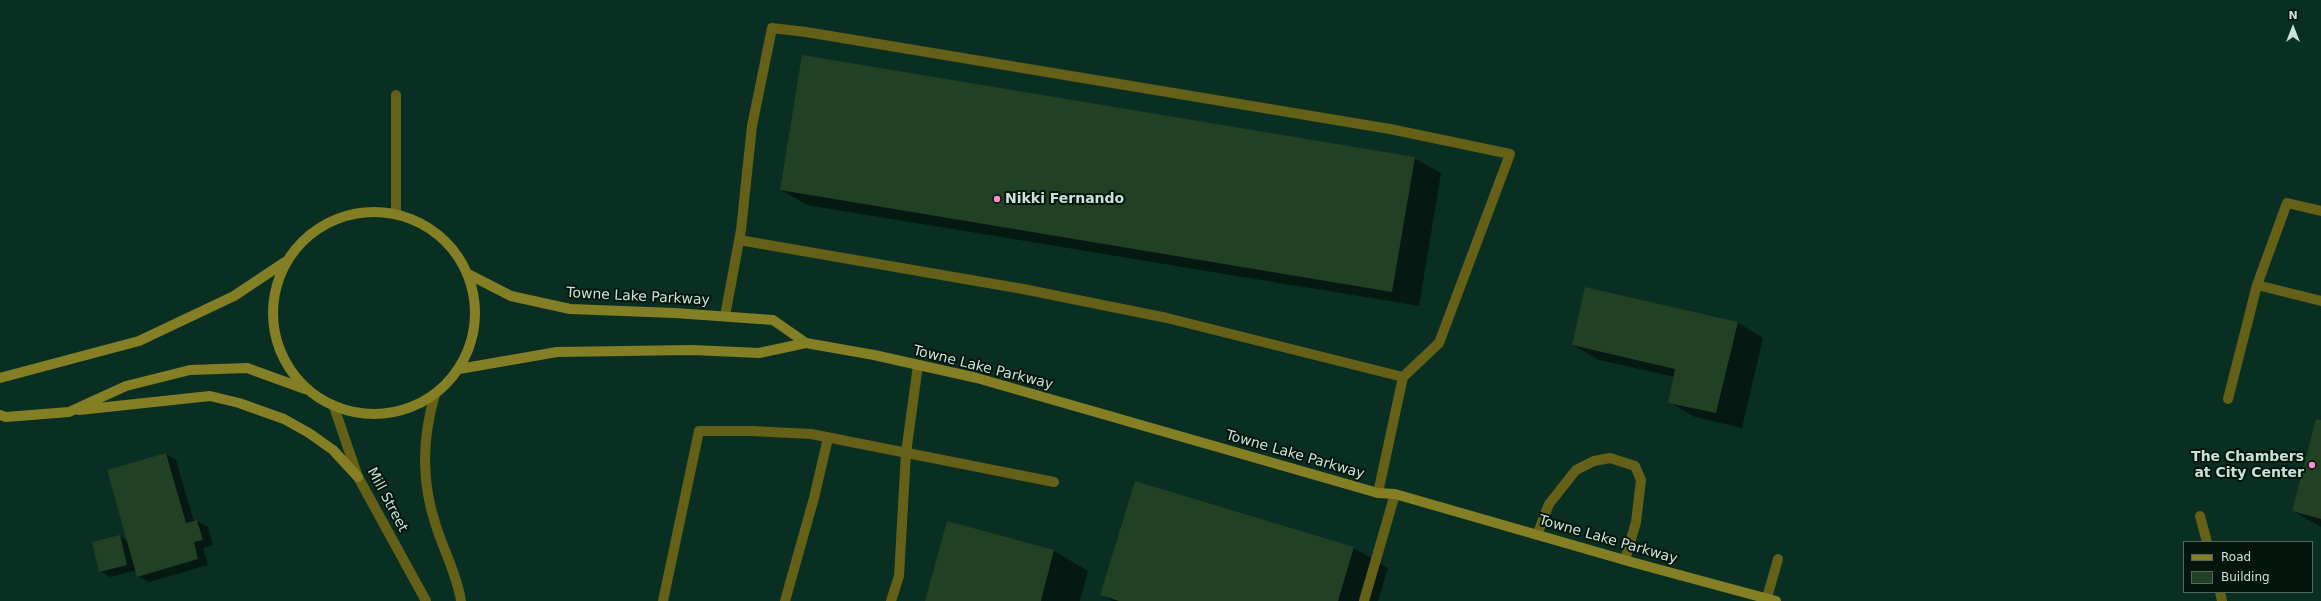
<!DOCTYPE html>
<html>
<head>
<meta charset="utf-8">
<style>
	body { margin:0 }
	#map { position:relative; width:2321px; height:601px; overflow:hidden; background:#092f22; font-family:"DejaVu Sans",sans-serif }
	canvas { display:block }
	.legend { position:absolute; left:2183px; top:541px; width:130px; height:52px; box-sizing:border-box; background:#03150d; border:1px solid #52675d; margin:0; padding:5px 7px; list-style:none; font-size:12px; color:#c8e2d6 }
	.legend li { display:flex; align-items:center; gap:8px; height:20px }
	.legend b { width:20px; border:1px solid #52675d }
	.north { position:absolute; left:2273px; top:8px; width:40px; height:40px; -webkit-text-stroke:3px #03150d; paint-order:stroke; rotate:0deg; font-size:11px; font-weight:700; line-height:16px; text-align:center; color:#c8e2d6 }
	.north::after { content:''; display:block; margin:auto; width:14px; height:18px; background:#c8e2d6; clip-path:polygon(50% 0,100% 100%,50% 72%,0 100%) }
</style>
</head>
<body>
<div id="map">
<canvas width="2321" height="601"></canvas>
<ul class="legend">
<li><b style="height:5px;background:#847f24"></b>Road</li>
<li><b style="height:11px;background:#214024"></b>Building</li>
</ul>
<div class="north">N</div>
</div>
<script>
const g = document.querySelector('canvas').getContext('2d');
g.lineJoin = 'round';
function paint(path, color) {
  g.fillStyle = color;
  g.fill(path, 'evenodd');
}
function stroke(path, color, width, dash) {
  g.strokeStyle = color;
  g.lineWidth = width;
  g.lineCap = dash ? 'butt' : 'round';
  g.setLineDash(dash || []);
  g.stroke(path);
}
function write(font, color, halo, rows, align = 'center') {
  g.font = font + ' "DejaVu Sans",sans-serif';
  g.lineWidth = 4;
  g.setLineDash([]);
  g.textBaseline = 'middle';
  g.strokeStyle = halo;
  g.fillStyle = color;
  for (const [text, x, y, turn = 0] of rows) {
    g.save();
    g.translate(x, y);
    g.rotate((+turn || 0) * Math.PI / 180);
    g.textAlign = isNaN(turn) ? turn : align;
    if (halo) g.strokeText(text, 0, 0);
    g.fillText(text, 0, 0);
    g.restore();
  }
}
paint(new Path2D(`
	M1414 158 1441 173 1419 306 807 205 781 190Z
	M1737 322 1763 338 1742 428 1695 417 1669 402 1675 377 1599 360 1573 345Z
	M2321 421V527L2293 511Z
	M165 454 176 460 194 522 197 521 208 527 213 545 203 548 208 565 149 582 138 576 137 570 110 577 100 571 120 536 128 541Z
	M1136 482 1354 548 1388 568 1378 601H1112L1102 595Z
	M947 523 1054 551 1088 571 1080 601H926Z`), '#0007');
paint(new Path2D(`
	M802 55 1415 157 1392 292 780 190Z
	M1585 287 1738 322 1716 413 1668 403 1675 369 1572 345Z
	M2316 419 2321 420V519L2292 511Z
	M166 453 186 523 197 520 203 540 194 542 198 559 137 577 107 470Z
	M1135 481 1354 547 1338 601H1119L1100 595Z
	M947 521 1054 550 1041 601H925Z
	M120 535 127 565 99 572 92 542Z`), '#214024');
stroke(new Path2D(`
	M2321 211 2287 203 2257 285 2321 301
	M739 240 1023 289 1167 318 1403 377
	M725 316 741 230 752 126 772 28 806 32 1390 129 1510 154 1439 343 1403 377 1378 493
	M2228 399 2257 285
	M2200 516 2207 542
	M1537 535 1549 504 1576 470 1594 461 1610 458 1635 466 1641 480 1636 522 1625 560
	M2220 592 2222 601
	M663 601 699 431H751L811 434 1054 482
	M785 601 814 498 828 438
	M891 601 899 576 906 453 918 365
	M1364 601 1395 494
	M1766 601 1778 559`), '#646018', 10);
stroke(new Path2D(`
	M396 95V214
	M435 394C422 439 421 481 436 526 444 551 457 575 461 601
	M334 407 358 477 426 601`), '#646018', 10);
stroke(new Path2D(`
	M273 313a101 101 0 1 1 202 0a101 101 0 1 1-202 0Z
	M468 274 511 296 570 309 675 313 773 320 806 343
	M459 369 557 352 692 350 759 353 806 343 874 355 977 378 1378 493 1395 494 1635 563 1776 601
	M0 378 139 341 234 296 285 262
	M79 410 210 396 239 403 284 419 309 433 333 450 358 477
	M0 415 6 417 69 412 126 386 190 370 247 368 305 389`), '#847f24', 10);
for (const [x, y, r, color] of [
	[997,199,4,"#f890cb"],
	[2312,465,4,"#f890cb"]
]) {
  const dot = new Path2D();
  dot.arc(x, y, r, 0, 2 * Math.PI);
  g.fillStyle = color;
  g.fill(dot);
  stroke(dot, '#03150d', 1.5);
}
write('bold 14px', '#c8e2d6', '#03150d', [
	["Nikki Fernando",1005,199],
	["The Chambers",2304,457,"right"],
	["at City Center",2304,473,"right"]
], 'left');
write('14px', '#c8e2d6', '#03150d', [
	["Towne Lake Parkway",638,297,3],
	["Towne Lake Parkway",983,368,14],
	["Towne Lake Parkway",1295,455,16],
	["Mill Street",387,500,62],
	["Towne Lake Parkway",1608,540,16]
]);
</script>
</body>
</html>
